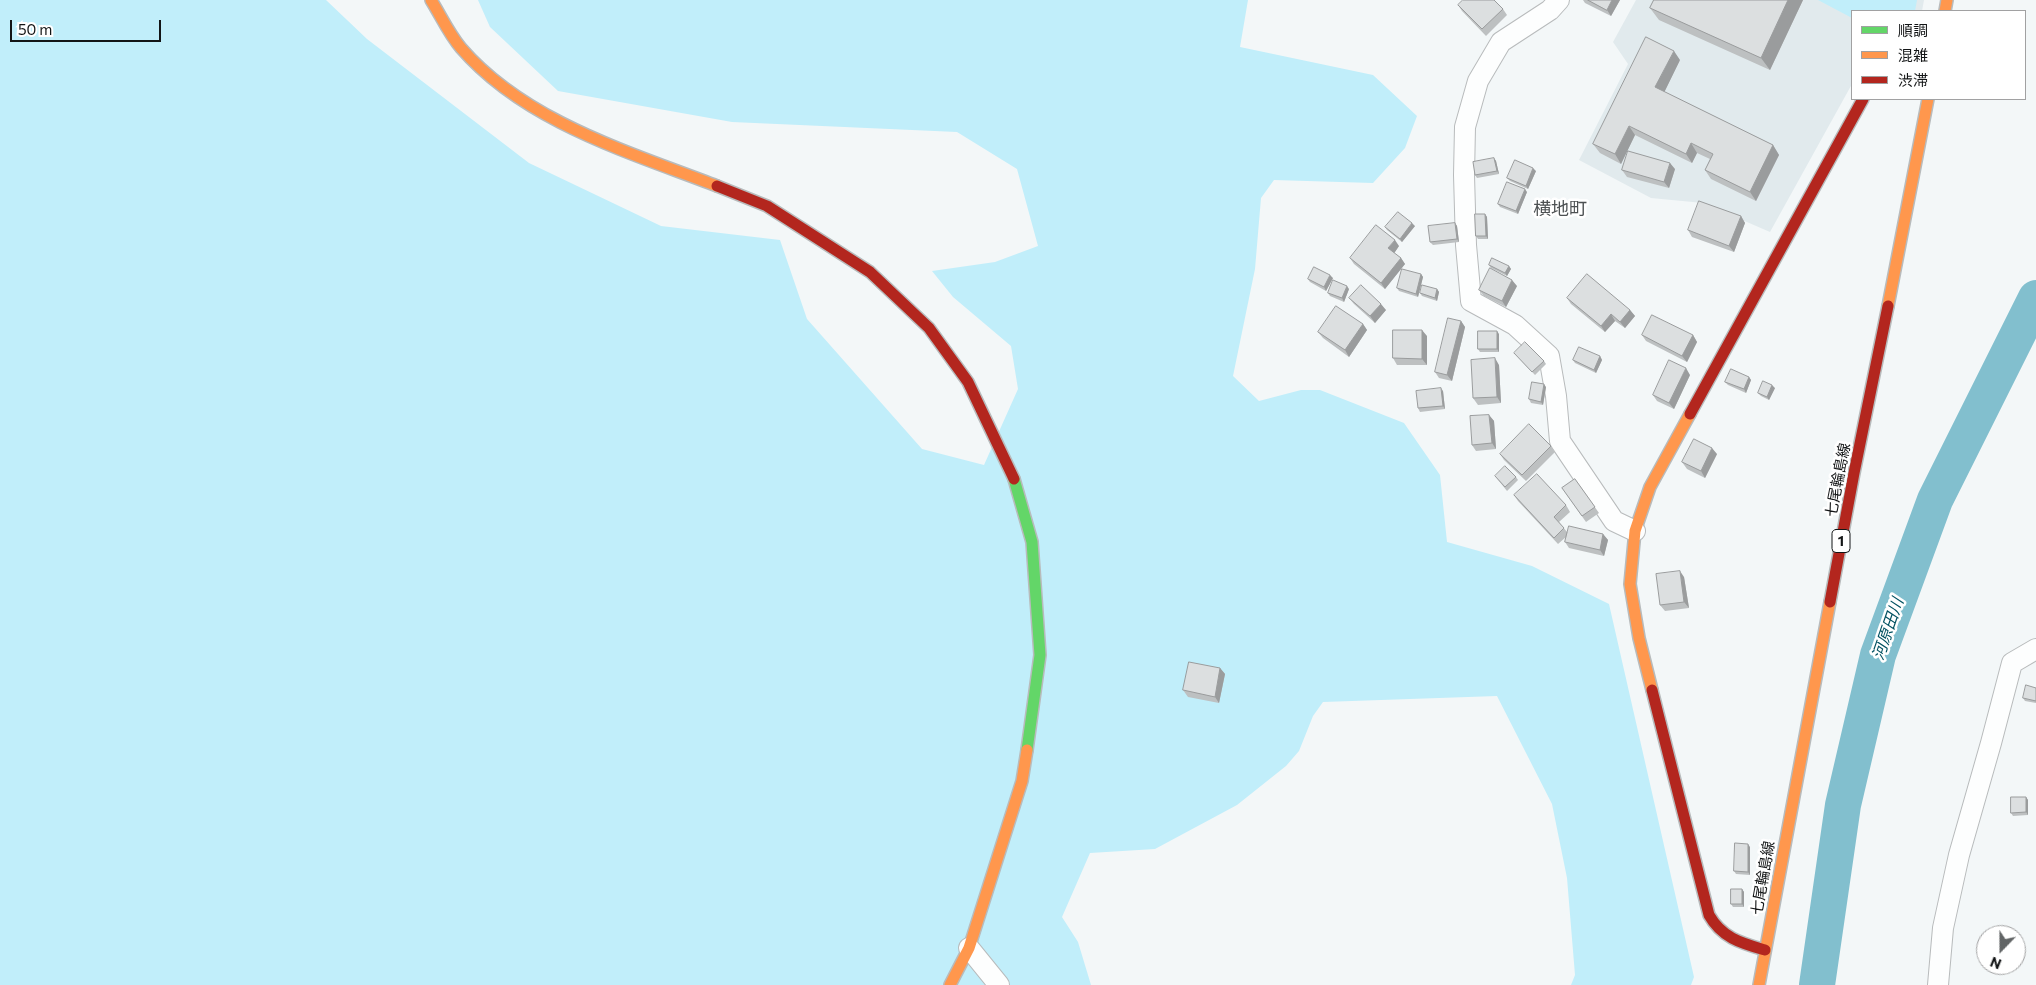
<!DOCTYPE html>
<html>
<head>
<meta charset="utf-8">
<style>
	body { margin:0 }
	#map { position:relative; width:2036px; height:985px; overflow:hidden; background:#f3f7f8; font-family:Commissioner,"Noto Sans JP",sans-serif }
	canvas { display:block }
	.legend { position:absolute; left:1851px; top:10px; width:175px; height:90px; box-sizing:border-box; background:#fff; border:1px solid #a1a1a2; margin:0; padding:6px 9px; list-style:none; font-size:15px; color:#131516 }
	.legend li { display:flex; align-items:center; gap:10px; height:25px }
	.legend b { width:25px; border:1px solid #a1a1a2 }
	.north { position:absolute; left:1976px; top:925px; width:50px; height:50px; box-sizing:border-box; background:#fff; border:1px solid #a1a1a2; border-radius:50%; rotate:202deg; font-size:14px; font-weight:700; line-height:20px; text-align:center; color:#131516 }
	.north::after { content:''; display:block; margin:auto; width:18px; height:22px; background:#616465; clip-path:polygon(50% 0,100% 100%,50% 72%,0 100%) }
	.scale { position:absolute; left:10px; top:20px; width:151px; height:22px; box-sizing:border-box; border:2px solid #131516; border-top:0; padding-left:6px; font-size:15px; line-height:18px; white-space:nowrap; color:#131516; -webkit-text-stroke:4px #fff; paint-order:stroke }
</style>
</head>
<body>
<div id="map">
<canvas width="2036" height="985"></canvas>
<ul class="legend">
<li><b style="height:6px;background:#63d668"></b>順調</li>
<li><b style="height:6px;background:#ff974d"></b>混雑</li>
<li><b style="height:6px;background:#b3261e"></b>渋滞</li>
</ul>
<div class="north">N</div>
<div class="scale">50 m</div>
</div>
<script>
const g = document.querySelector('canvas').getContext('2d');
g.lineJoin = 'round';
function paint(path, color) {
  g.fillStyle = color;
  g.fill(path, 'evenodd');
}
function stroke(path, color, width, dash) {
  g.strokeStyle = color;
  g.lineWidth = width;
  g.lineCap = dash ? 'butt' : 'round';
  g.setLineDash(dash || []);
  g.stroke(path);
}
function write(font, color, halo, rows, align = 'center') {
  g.font = font + ' Commissioner,"Noto Sans JP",sans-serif';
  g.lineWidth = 5;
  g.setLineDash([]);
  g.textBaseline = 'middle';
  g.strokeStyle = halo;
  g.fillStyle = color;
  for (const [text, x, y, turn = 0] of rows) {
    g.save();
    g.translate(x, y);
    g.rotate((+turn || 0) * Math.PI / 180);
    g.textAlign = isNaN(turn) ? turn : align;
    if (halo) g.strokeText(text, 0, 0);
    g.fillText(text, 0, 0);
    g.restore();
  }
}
paint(new Path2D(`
	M1636 0H1924L1922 11H1852V84L1770 232 1703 203 1651 198 1579 160 1628 64 1613 42Z`), '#e1eaed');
paint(new Path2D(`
	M0 0H326L367 39 529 163 661 226 780 240 807 319 922 449 984 465 1018 389 1011 346 953 297 932 271 995 262 1038 246 1017 169 957 132 732 122 558 91 490 27 478 0H1248L1240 47 1373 75 1417 116 1405 148 1373 183 1274 180 1261 198 1255 269 1233 376 1259 401 1301 390H1320L1404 423 1440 475 1447 542 1532 566 1609 604 1694 977 1691 985H1571L1575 975 1567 878 1552 804 1497 696 1323 702 1313 716 1299 751 1286 766 1237 805 1155 849 1090 853 1062 917 1078 942 1091 985H0Z
	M1818 0H1917L1915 11H1852V18Z`), '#c1eefa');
stroke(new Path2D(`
	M1817 985 1843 805 1878 655 1935 500 2036 298`), '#82bfce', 36);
const street = new Path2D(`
	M1559 0 1550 10 1501 42 1478 81 1465 127 1464 175 1466 245 1471 301 1515 325 1549 356 1556 396 1560 441 1614 521 1635 531
	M969 948 999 985
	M1938 985 1943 928 1959 855 1991 743 2012 663 2036 649`);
const fast = new Path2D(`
	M1014 479 1032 542 1040 655 1027 750`);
const slow = new Path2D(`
	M431 0C441 16 449 34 461 48 525 122 629 152 717 186
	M1945 11 1947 0
	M1888 306 1928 99
	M1652 690 1639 638 1630 584 1635 531 1650 487 1690 414
	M950 985 969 948 1022 781 1027 750
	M1759 985 1830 602`);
const jam = new Path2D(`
	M717 186 767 206 870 272 929 328 968 382 1014 479
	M1690 414 1863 99
	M1830 602 1854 473 1888 306
	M1652 690 1709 915C1722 938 1741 943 1765 950`);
stroke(street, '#b8bbbc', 22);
stroke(fast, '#b8bbbc', 14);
stroke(slow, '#b8bbbc', 14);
stroke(jam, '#b8bbbc', 14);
stroke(street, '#fdfefe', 20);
stroke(fast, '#63d668', 11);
stroke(slow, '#ff974d', 11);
stroke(jam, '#b3261e', 11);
paint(new Path2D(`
	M1583 0H1620L1611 16 1585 3Z
	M1654 0H1803L1770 70 1659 20 1650 8Z
	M1458 5 1503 9 1507 15 1486 36 1462 11Z
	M1680 60 1664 92 1773 145 1779 155 1756 201 1711 179 1705 170 1710 159 1697 153 1692 163 1635 135 1621 164 1600 153 1593 144Z
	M1494 158 1496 161 1499 174 1477 178 1475 175Z
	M1675 169 1669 188 1627 177 1622 170Z
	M1536 171 1528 189 1510 181 1507 178Z
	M1527 192 1518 214 1500 207 1498 204Z
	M1485 214 1487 217 1488 239H1478L1476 236Z
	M1741 216 1745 223 1734 252 1692 237 1688 230Z
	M1455 223 1457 226 1459 242 1433 245 1430 242Z
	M1415 226 1402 242 1387 230 1385 227Z
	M1399 246 1394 253 1401 258 1405 264 1385 289 1354 264 1350 258Z
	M1489 265 1509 266 1511 269 1507 276 1491 268Z
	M1421 274 1423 277 1418 297 1399 291 1397 288Z
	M1333 278 1326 291 1310 282 1308 279Z
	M1517 286 1506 307 1484 296 1479 290Z
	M1349 289 1344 302 1330 296 1328 293Z
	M1437 289 1439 292 1437 301 1422 296 1420 293Z
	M1349 298 1386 310 1375 323 1354 304Z
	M1567 298 1630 310 1635 316 1625 328 1615 321 1605 332 1571 304Z
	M1461 321 1465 327 1452 381 1439 378 1435 372Z
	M1363 324 1367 330 1349 357 1323 338 1318 332Z
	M1499 334V352H1480L1478 349Z
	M1642 335H1693L1697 342 1687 362 1646 341Z
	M1427 336V365H1397L1393 358Z
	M1514 353 1544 361 1546 364 1535 375Z
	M1600 356 1602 360 1596 373 1575 363 1573 360Z
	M1499 365 1501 403 1478 405 1473 398Z
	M1690 375 1674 409 1657 401 1653 395Z
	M1749 377 1751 380 1746 393 1728 385 1725 382Z
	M1546 387 1543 405 1531 403 1529 399Z
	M1775 388 1769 400 1761 396 1758 393Z
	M1443 391 1445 409 1420 412 1418 408Z
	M1489 415 1494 421 1496 449 1476 451 1472 445Z
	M1551 446 1555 452 1526 481 1504 460 1500 454Z
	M1717 454 1705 478 1687 469 1682 462Z
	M1495 476 1516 477 1518 480 1507 491Z
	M1575 479 1599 513 1586 522 1562 488Z
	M1514 495 1566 505 1570 512 1559 522 1567 532 1603 534 1608 540 1604 556 1569 548 1565 542 1566 537 1558 544 1518 501Z
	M1684 577 1689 608 1665 611 1660 605Z
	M1220 668 1225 674 1219 703 1188 697 1183 690Z
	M2036 688V703L2025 701 2023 698Z
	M2026 797 2028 800V815L2013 816 2011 813Z
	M1750 847V875L1736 874 1734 871Z
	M1742 889 1744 892V907H1733L1731 904Z`), '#bdc0c1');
paint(new Path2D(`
	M1612 0H1620L1611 16 1607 10Z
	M1788 0H1803L1770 70 1761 58Z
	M1674 51 1680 60 1662 97 1655 87Z
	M1629 126 1635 135 1621 164 1615 154Z
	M1691 143 1697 153 1692 163 1686 154Z
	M1773 145 1779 155 1756 201 1750 192Z
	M1494 158 1496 161 1499 174 1497 171Z
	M1670 163 1675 169 1669 188 1664 182Z
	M1533 168 1536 171 1528 189 1526 186Z
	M1525 189 1527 192 1518 214 1516 211Z
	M1485 214 1487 217 1488 239 1486 236Z
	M1741 216 1745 223 1734 252 1729 246Z
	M1412 223 1415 226 1402 242 1400 239Z
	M1455 223 1457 226 1459 242 1457 239Z
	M1395 240 1399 246 1393 255 1388 248Z
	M1401 258 1405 264 1385 289 1381 283Z
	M1509 266 1511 269 1507 276 1505 273Z
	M1421 274 1423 277 1418 297 1416 294Z
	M1330 275 1333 278 1326 291 1324 287Z
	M1512 280 1517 286 1506 307 1502 301Z
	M1347 286 1349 289 1344 302 1342 298Z
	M1437 289 1439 292 1437 301 1435 298Z
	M1381 304 1386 310 1375 323 1370 316Z
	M1630 310 1635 316 1625 328 1620 322Z
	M1611 314 1615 321 1605 332 1601 326Z
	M1461 321 1465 327 1452 381 1447 375Z
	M1363 324 1367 330 1349 357 1345 350Z
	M1422 330 1427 336V365L1422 359Z
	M1497 331 1499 334V352L1497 349Z
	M1693 335 1697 342 1687 362 1682 356Z
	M1600 356 1602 360 1596 373 1594 370Z
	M1495 358 1499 365 1501 403 1497 397Z
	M1686 368 1690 375 1674 409 1669 403Z
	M1749 377 1751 380 1746 393 1744 389Z
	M1544 384 1546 387 1543 405 1541 402Z
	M1772 385 1775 388 1769 400 1767 397Z
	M1441 388 1443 391 1445 409 1443 406Z
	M1489 415 1494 421 1496 449 1492 443Z
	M1712 448 1717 454 1705 478 1701 471Z
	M1603 534 1608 540 1604 556 1600 550Z
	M1680 571 1684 577 1689 608 1684 602Z
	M1220 668 1225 674 1219 703 1215 697Z
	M2026 797 2028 800V815L2026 812Z
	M1748 844 1750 847V875L1748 872Z
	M1742 889 1744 892V907L1742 904Z`), '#9a9c9d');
const building = new Path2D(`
	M1463 0H1494L1503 9 1482 29 1458 5Z
	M1588 0H1612L1607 10Z
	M1654 0H1788L1761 58 1650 8Z
	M1646 37 1674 51 1655 87 1773 145 1750 192 1705 170 1713 154 1691 143 1686 154 1629 126 1615 154 1593 144Z
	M1628 151 1670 163 1664 182 1622 170Z
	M1494 158 1497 171 1475 175 1473 162Z
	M1515 160 1533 168 1526 186 1507 178Z
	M1507 182 1525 189 1516 211 1498 204Z
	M1699 201 1741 216 1729 246 1688 230Z
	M1398 212 1412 223 1400 239 1385 227Z
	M1475 214H1485L1486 236H1476Z
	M1455 223 1457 239 1430 242 1428 226Z
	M1376 225 1395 240 1388 248 1401 258 1381 283 1350 258Z
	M1492 258 1509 266 1505 273 1489 265Z
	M1314 267 1330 275 1324 287 1308 279Z
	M1490 268 1512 280 1502 301 1479 290Z
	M1402 269 1421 274 1416 294 1397 288Z
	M1587 274 1630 310 1620 322 1611 314 1601 326 1567 298Z
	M1333 280 1347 286 1342 298 1328 293Z
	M1361 285 1381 304 1370 316 1349 298Z
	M1422 285 1437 289 1435 298 1420 293Z
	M1336 306 1363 324 1345 350 1318 332Z
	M1652 315 1693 335 1682 356 1642 335Z
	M1448 318 1461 321 1447 375 1435 372Z
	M1393 330H1422V359L1393 358Z
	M1478 331H1497V349H1478Z
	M1525 342 1544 361 1532 372 1514 353Z
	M1579 347 1600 356 1594 370 1573 360Z
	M1495 358 1497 397 1473 398 1471 360Z
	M1669 360 1686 368 1669 403 1653 395Z
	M1731 369 1749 377 1744 389 1725 382Z
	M1763 381 1772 385 1767 397 1758 393Z
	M1532 382 1544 384 1541 402 1529 399Z
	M1441 388 1443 406 1418 408 1416 391Z
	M1489 415 1492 443 1472 445 1470 416Z
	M1529 424 1551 446 1522 475 1500 454Z
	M1694 439 1712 448 1701 471 1682 462Z
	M1505 466 1516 477 1505 487 1495 476Z
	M1537 474 1566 505 1554 517 1564 528 1554 538 1514 495Z
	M1575 479 1595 507 1582 516 1562 488Z
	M1569 526 1603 534 1600 550 1565 542Z
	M1680 571 1684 602 1660 605 1656 574Z
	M1189 662 1220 668 1215 697 1183 690Z
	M2026 685 2036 688V701L2023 698Z
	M2011 797H2026V812L2011 813Z
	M1735 843 1748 844V872L1734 871Z
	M1731 889H1742V904H1731Z`);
paint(building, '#dcdfe0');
stroke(building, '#9a9c9d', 1);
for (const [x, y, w] of [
	[1841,541,18]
]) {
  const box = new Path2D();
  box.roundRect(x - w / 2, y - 11.5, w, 23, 4);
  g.fillStyle = '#fff';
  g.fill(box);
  stroke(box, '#131516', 1);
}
write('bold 14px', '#131516', null, [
	["1",1841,541]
]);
write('15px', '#131516', '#fff', [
	["七尾輪島線",1838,480,-79],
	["七尾輪島線",1763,878,-80]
]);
write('italic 16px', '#025161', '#fff', [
	["河原田川",1888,629,-71]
]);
write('18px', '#4d5153', '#fff', [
	["横地町",1560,209]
]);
</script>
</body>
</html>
